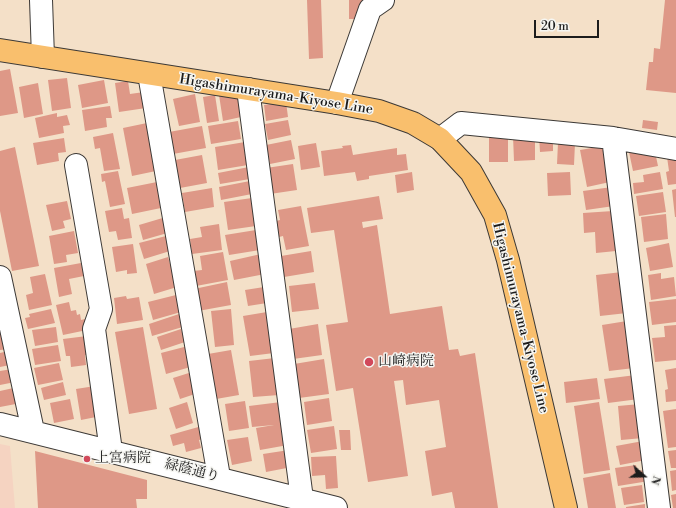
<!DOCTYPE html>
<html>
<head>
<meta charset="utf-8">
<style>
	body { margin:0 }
	#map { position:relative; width:676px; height:508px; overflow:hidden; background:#f4e0c8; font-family:"Libre Bodoni",serif }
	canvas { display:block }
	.north { position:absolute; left:624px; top:456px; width:40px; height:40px; -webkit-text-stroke:3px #f6f6f2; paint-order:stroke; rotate:110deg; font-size:11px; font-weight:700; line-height:16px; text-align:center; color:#1c1c1c }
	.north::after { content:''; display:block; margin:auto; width:14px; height:18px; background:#1c1c1c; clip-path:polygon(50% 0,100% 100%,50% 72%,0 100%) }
	.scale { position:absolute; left:534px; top:20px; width:65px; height:18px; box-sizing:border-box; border:2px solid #1c1c1c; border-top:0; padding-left:5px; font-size:12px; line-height:14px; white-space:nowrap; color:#1c1c1c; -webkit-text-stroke:3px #f6f6f2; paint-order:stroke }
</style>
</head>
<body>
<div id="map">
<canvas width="676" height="508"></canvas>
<div class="north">N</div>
<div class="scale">20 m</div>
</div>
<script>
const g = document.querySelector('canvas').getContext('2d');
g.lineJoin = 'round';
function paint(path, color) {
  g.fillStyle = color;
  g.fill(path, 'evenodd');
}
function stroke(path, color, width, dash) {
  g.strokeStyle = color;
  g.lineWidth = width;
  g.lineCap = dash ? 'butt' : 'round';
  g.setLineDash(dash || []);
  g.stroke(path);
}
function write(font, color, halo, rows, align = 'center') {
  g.font = font + ' "Libre Bodoni","Noto Serif JP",serif';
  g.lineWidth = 3;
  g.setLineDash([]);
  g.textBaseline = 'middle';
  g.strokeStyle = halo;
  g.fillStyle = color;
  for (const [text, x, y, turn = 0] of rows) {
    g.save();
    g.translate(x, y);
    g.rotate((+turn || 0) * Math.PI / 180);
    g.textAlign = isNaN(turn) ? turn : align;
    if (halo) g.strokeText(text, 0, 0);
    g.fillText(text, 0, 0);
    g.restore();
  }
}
paint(new Path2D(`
	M0 444 10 446 15 508H0Z`), '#f5d3c1');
paint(new Path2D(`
	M307 0H321L323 58 309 59Z
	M349 0H365L366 19H349Z
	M665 0H676V93L646 90 649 62H653L654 48 660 49Z
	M10 69 18 113 0 116V71Z
	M67 78 71 108 52 111 48 80Z
	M104 80 108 103 82 108 78 85Z
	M128 81 130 94 144 92 146 108 119 112 115 83Z
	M38 83 43 114 24 118 19 87Z
	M237 92 241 117 223 121 219 95Z
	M195 94 200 122 179 126 173 99Z
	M215 95 219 121 207 123 203 97Z
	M286 102 288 117 266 121 264 105Z
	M110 106 112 118H106L107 127 85 131 82 110Z
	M57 113V117L67 115 70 125 63 126 64 133 39 138 35 118Z
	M288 120 291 135 268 140 265 124Z
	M643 120 658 122 657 130 642 128Z
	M238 121 241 139 211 144 208 126Z
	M147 123 156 171 132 176 123 128Z
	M202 126 206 148 173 154 169 132Z
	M113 133 120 169 104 171 100 148 95 149 93 137Z
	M535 135V160L514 161 513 136Z
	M553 135V151L540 152 539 136Z
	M489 137H508V162H489Z
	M64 138 66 152 58 153 59 161 37 165 33 143Z
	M291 140 295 159 270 164 266 145Z
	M245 142 248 165 218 170 215 147Z
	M316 143 320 167 301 170 298 146Z
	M558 143H575L574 165 557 164Z
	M351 145 353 155 397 148V155L406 154 408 170 369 176V179L357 181 355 172 324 176 321 151 343 148 342 146Z
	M604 146 610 182 587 187 580 150Z
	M15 147 39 266 12 271 0 211V151Z
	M654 147 658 166 633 171 629 152Z
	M202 155 207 183 180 188 175 160Z
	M676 156V184L668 185 666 172 669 171 667 157Z
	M293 164 297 190 270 194 266 168Z
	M249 167 250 179 220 184 218 173Z
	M118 171 125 204 110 207 105 181 102 182 101 174Z
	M412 172 414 190 397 193 395 175Z
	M570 172 571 195 548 196 547 173Z
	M660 172 663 189 634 194 633 183 644 182 643 175Z
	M250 181 252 194 221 200 219 187Z
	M157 182 161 208 132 214 127 188Z
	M612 187 614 206 586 210 583 191Z
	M212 188 214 207 185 212 182 193Z
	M676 189V217H675L672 190Z
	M663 192 666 212 639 216 636 196Z
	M379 196 383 219 362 222 363 228 377 225 390 314 442 306 449 350 458 349 460 356 475 353 498 508H455L452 492 432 496 425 451 446 447 439 400 406 405 403 380 394 381 408 476 368 482 353 388 336 391 326 325 348 322 334 230 311 233 307 208Z
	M252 198 256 226 228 230 224 202Z
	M67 201 71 219 63 221 65 228 52 231 46 205Z
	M301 206 309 246 286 250 283 236 279 237 276 221 280 220 278 210Z
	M122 208 124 219 129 218 132 238 118 240 116 231 109 232 105 211Z
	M613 211 616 251 596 253 595 232 584 233 583 213Z
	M666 214 668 239 644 242 641 217Z
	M166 217 171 232 143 240 139 225Z
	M219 224 222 250 192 254 190 239 202 237 200 227Z
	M256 230 260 250 229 255 225 235Z
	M74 231 78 253 66 255 67 262 54 264 49 236Z
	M166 236 170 251 144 259 139 243Z
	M669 243 673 267 650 271 646 248Z
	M133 244 137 273 127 274V270L116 272 112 247Z
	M311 251 314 272 284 277 281 256Z
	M223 252 228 280 196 286 193 271 202 270 200 256Z
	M261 254 265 274 234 280 230 261Z
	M168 257 170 264 174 263 177 287 154 294 146 264Z
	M81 263 84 276 69 279 72 294 59 297 54 268Z
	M622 272 627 313 600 316 596 275Z
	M661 273V279L674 277 676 296 651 300 648 275Z
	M45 274 52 305 29 310 26 295 33 293 30 277Z
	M227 282 231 305 198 311 194 289Z
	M315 283 319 309 292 312 289 286Z
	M264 287 267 303 248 306 245 290Z
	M176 295 181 312 153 320 148 302Z
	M126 296 127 299 139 297 143 320 117 324 114 298Z
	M676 299V322L652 325 649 302Z
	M69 302 71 311 76 310 77 315 80 314 81 320 85 319 87 330 63 335 56 305Z
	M51 309 55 323 28 329 25 318 30 317 29 314Z
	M231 309 234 345 215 347 211 311Z
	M267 312 274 353 250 356 243 316Z
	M182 313 186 326 152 336 149 324Z
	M627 321 634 368 609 371 602 325Z
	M318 324 322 355 293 359 289 329Z
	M676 325V360L655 362 652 338 665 337 664 326Z
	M56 327 58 342 35 346 32 330Z
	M143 327 157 409 129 414 115 332Z
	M181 329 185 342 161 350 157 337Z
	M7 333 9 349 0 350V334Z
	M87 336 90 355H85L86 365 71 367 70 356H66L63 339Z
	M58 345 61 361 35 365 32 349Z
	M188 346 194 366 166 374 161 353Z
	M231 350 239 395 216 399 208 354Z
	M8 351 10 365 0 367V353Z
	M275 358 279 395 253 397 249 361Z
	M324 359 329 394 299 398 294 364Z
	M59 363 63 380 38 385 34 368Z
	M676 368V401L666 402 665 390 668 389 665 370Z
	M12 369 15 382 0 385V371Z
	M192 372 198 393 180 399 173 378Z
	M636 375 639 399 608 403 604 379Z
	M597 378 600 399 566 403 564 382Z
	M63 382 66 395 44 400 41 388Z
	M95 386 101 416 81 420 76 389Z
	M18 387 21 403 0 407V391Z
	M329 398 332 421 307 425 304 402Z
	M70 399 74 419 54 423 50 403Z
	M245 401 249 428 229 431 225 404Z
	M187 402 193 423 176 429 169 408Z
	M281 402 288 445 260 450 256 428 274 425 252 427 249 406Z
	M599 402 610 470 584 474 574 406Z
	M640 404 643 438 621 440 618 406Z
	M676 409V447L668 448 663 411Z
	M202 426 206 438 199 440 201 448 186 452 184 443 173 446 170 435Z
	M334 426 337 449 311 453 307 430Z
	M339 430H350L351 450H341Z
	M248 437 252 461 232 465 227 440Z
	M643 441 646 460 620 465 616 446Z
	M289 450 292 467 266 472 263 454Z
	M676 450V468H671L668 451Z
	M35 451 147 480V499H136L137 508H38Z
	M336 456 338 488 326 489 325 475 312 476 311 457Z
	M636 465 637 471 647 470 649 481 618 486 615 468Z
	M676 470V490L672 491 670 471Z
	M610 473 616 508H588L583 478Z
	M642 485 644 502 624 505 621 488Z
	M676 494V508H673L671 495Z
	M645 504V508H626V507Z`), '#de9887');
const minor = new Path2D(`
	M41 0 43 57
	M149 74 219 477
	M248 89 302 499
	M337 103 370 9 383 0
	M613 138 659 508
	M440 139 461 123 613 138 676 149
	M76 165 101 309 94 329 111 451
	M0 277 33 431
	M0 424 336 508`);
const major = new Path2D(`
	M0 50 337 103 379 111 413 123 440 139 471 172 495 215 508 260 566 508`);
stroke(minor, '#3c3936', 24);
stroke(major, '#3c3936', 24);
stroke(minor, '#fff', 22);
stroke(major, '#f9bf6d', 22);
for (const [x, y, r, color] of [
	[369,362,5,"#d1495b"],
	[87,459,4,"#d1495b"]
]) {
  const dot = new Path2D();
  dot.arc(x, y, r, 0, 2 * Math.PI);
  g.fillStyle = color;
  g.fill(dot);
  stroke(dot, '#f6f6f2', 1.5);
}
write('14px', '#1c1c1c', '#f6f6f2', [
	["Higashimurayama-Kiyose Line",276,95,9],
	["Higashimurayama-Kiyose Line",520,318,76],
	["緑蔭通り",192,471,14]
]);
write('14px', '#1c1c1c', '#f6f6f2', [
	["山崎病院",378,362],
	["上宮病院",95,459]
], 'left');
</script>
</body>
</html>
